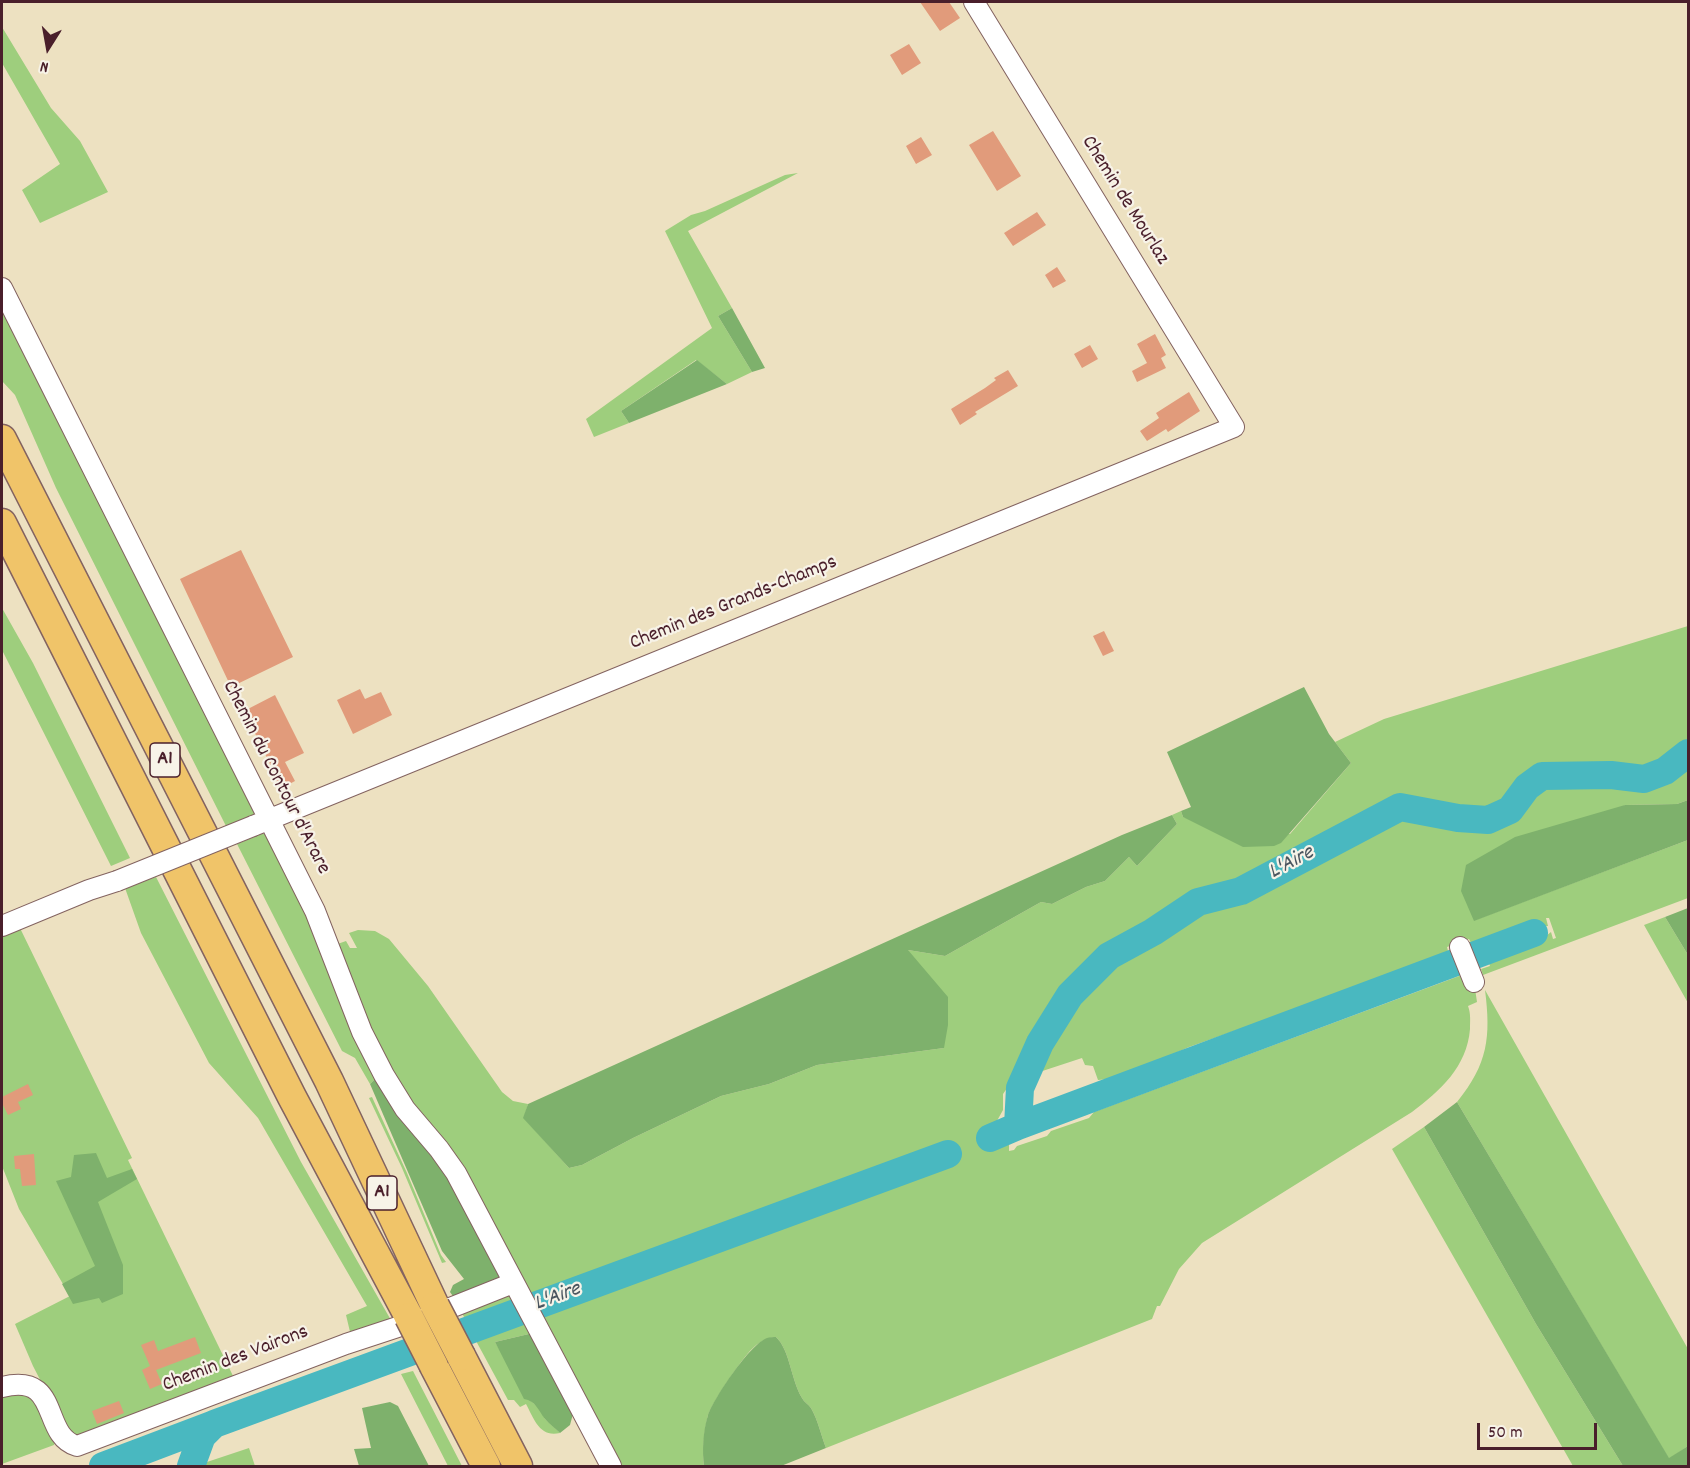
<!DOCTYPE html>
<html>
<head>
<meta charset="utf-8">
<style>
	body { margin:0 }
	#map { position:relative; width:1690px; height:1468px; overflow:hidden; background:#ede1c1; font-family:Dekko,sans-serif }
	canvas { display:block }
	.frame { position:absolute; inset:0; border:3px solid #4a1f2b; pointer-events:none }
	.north { position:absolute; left:18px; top:18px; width:60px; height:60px; -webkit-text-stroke:4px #f7f3e8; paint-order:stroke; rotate:191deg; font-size:16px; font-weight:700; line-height:24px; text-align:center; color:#4a1f2b }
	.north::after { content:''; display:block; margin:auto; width:21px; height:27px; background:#4a1f2b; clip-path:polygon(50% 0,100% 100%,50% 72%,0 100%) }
	.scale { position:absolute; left:1477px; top:1423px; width:120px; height:27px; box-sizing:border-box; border:3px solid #4a1f2b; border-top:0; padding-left:8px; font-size:18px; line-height:21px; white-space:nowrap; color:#4a1f2b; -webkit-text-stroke:4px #f7f3e8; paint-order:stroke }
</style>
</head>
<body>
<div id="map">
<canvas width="1690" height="1468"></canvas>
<div class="frame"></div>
<div class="north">N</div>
<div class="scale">50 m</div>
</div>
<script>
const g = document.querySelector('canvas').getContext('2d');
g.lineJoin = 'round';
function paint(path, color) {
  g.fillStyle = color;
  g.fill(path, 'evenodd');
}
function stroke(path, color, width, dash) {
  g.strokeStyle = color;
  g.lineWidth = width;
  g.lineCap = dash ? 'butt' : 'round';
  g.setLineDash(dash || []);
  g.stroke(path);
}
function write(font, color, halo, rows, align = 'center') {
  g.font = font + ' Dekko,sans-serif';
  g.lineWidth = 4.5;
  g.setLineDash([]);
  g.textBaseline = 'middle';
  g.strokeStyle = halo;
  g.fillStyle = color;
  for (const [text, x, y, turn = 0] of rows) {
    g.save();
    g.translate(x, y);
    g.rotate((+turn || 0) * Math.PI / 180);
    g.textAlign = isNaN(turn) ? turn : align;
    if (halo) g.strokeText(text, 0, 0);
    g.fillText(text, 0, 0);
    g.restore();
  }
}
paint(new Path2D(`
	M2 27 51 108 80 141 108 192 40 223 22 190 60 164 2 63Z
	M798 173 688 231 732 308 718 316 752 372 727 384 696 360 621 411 629 423 594 437 586 419 712 328 665 231 691 215 705 211 785 175Z
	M2 300 258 815 227 828 56 488 15 395 2 381Z
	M2 608 33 663 130 858 111 866 2 650Z
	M1688 626V800L1677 804 1625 805 1475 920 1688 840V898L1483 975 1481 969 1490 966 1488 960 1541 942V940L1551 932 1553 939 1556 938 1549 918H1546L1548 926H1536L1535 924 1482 945 1480 939 1471 943 1469 939 1447 947 1449 955 1189 1047 1119 1078 1098 1080 1093 1066 1085 1065 1082 1058 1012 1081 1003 1094V1110L988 1137 1009 1145V1151L1014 1150 1017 1146 1047 1136 1051 1131 1089 1118 1094 1112 1470 972 1474 982 1477 1002 1468 1006C1471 1014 1470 1021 1470 1029 1467 1067 1440 1091 1412 1112L1202 1243 1179 1269 1160 1306H1157L1152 1319 826 1448C821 1435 818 1420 811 1408 808 1404 804 1402 802 1398 791 1380 790 1350 776 1337 766 1338 759 1342 752 1349 742 1358 712 1403 708 1415 704 1431 702 1451 704 1466H611L422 1130 329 947 346 941 350 948H357L349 933 358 930 375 931 389 939 428 986 502 1092 513 1101 528 1104 524 1118 569 1168 582 1165 633 1138 721 1096 769 1084 817 1065 944 1048 908 950 945 956 1041 902 1052 904 1086 887 1105 881 1129 857 1137 866 1177 824 1172 815 1181 811 1183 817 1290 834 1351 763 1335 742 1384 719Z
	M269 833 299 893 376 1078 370 1084 355 1058 342 1051 237 844 261 834Z
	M156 877 301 1162 392 1322 351 1336 346 1315 367 1306 258 1118 209 1063 141 933 125 888Z
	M1665 917 1688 955V1003L1644 925Z
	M19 926 132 1158 128 1160 234 1378 77 1437 67 1432 33 1366 15 1324 70 1296 19 1209 2 1166V933Z
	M1485 990 1688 1349V1446L1669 1459 1457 1102C1488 1064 1491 1037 1485 990Z
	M372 1097 407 1173 441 1255 446 1262 442 1263 402 1168 369 1098Z
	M1424 1127 1536 1324 1623 1466H1573L1392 1149Z
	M507 1291 516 1303 466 1321 460 1309Z
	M526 1320 533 1333 495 1342 530 1400 540 1409 545 1419 560 1433C540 1438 534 1419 526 1404L520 1407 514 1400H508L475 1339Z
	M413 1371 462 1466H448L401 1374Z
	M2 1393 33 1394 57 1436 54 1445 2 1464Z
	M249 1448 255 1466H195Z`), '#9ece7d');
paint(new Path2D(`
	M732 308 765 368 752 372 718 316Z
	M697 360 727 384 629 423 621 411Z
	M1304 687 1329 734 1351 763 1281 843 1274 846 1243 847 1183 817 1181 811 1191 807 1167 752Z
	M1688 800V840L1474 921 1461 891 1466 865 1515 837 1625 805 1677 804Z
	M1172 815 1177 824 1137 866 1129 857 1105 881 1086 887 1052 904 1041 902 945 956 908 950 948 997V1025L944 1048 817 1065 769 1084 721 1096 633 1138 582 1165 569 1168 523 1118 528 1104 1122 835Z
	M1688 908V955L1665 917Z
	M376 1078 440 1164 502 1279 455 1299 450 1292 453 1285 464 1279 442 1251 370 1084Z
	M1457 1102 1669 1458 1688 1446V1466H1623L1536 1324 1424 1127Z
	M96 1153 107 1178 132 1169 137 1179 98 1202 123 1265V1294L102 1303 99 1298 73 1304 62 1284 95 1266 56 1181 71 1177 74 1155Z
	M533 1333 574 1410 570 1425 560 1433C555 1428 549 1424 545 1419 538 1410 536 1401 524 1399L495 1342Z
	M776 1337C790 1350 791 1380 802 1398 804 1402 808 1404 811 1408 818 1420 821 1435 826 1448L781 1466H704C702 1451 703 1431 708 1415 714 1398 750 1344 767 1338 769 1337 774 1337 776 1337Z
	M390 1402 398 1406 429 1466H359L354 1449 371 1448 362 1408Z`), '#7eb16c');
stroke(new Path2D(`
	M1018 1126 1534 933
	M990 1138 1018 1126 1020 1088 1040 1043 1070 995 1109 956 1153 932 1198 902 1241 891 1400 807 1458 818 1488 820 1510 810 1527 787 1542 776 1611 775 1644 779 1665 771 1688 753
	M103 1466 214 1424
	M191 1466 202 1436 214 1424 948 1154`), '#49b8c0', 28);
paint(new Path2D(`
	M920 2H949L960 18 940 31Z
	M909 44 921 63 902 75 890 55Z
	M993 131 1021 176 997 191 969 145Z
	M921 137 932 155 916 164 906 146Z
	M1037 212 1046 225 1013 246 1004 233Z
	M1057 267 1066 281 1053 288 1045 275Z
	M1155 334 1166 355 1161 358 1166 368 1137 382 1132 371 1147 363 1137 344Z
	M1090 345 1098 359 1082 368 1074 354Z
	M1008 370 1018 386 975 412 977 414 960 425 951 409 985 388 996 380 994 378Z
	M1189 392 1200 411 1168 432 1166 429 1147 441 1140 431 1159 418 1156 413Z
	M241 550 293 657 231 687 180 579Z
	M1104 631 1114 651 1103 656 1093 636Z
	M360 689 365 699 381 692 392 715 353 734 337 700Z
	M275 695 304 753 285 762 295 781 280 789 272 773 274 772 244 711Z
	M28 1084 33 1095 18 1102 21 1109 8 1115 2 1103V1097Z
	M34 1154 36 1185 22 1186 20 1169H15L14 1156Z
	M195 1337 201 1353 156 1370 162 1384 150 1389 142 1370 150 1366 141 1345 154 1340 158 1351Z
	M119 1401 124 1413 97 1424 92 1411Z`), '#e19b7b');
const minor = new Path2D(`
	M2 288 315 911 362 1032 384 1075 405 1109 439 1149 456 1173 611 1466
	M253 826 1234 427 974 2
	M2 926 89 890 117 881
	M1460 947 1474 982
	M2 1387C62 1372 40 1435 77 1446L346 1344 425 1318 513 1283`);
const highway = new Path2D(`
	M2 439 329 1081 435 1306
	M2 523 292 1097 409 1317
	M461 1356 518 1466
	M434 1366 486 1466`);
stroke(minor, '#836360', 22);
stroke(highway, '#836360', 31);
stroke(minor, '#fff', 20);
stroke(highway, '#f0c469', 28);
const minorBridge = new Path2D(`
	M117 881 253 826`);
const highwayBridge = new Path2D(`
	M435 1306 461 1356
	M409 1317 434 1366`);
stroke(minorBridge, '#836360', 22, []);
stroke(highwayBridge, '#836360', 31, []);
stroke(minorBridge, '#fff', 20);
stroke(highwayBridge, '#f0c469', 28);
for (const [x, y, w] of [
	[165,760,30],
	[382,1193,30]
]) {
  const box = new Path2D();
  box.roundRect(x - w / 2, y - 17, w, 34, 4.5);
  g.fillStyle = '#f7f3e8';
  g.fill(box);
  stroke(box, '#4a1f2b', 1.5);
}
write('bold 20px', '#4a1f2b', null, [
	["A1",165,760],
	["A1",382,1193]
]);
write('21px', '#4a1f2b', '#f7f3e8', [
	["Chemin de Mourlaz",1124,201,58],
	["Chemin des Grands-Champs",734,604,-22],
	["Chemin du Contour d'Arare",275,778,63],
	["Chemin des Vairons",236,1360,-21]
]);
write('italic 22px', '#4a555f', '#f7f3e8', [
	["L'Aire",1292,864,-28],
	["L'Aire",558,1298,-20]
]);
</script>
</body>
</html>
